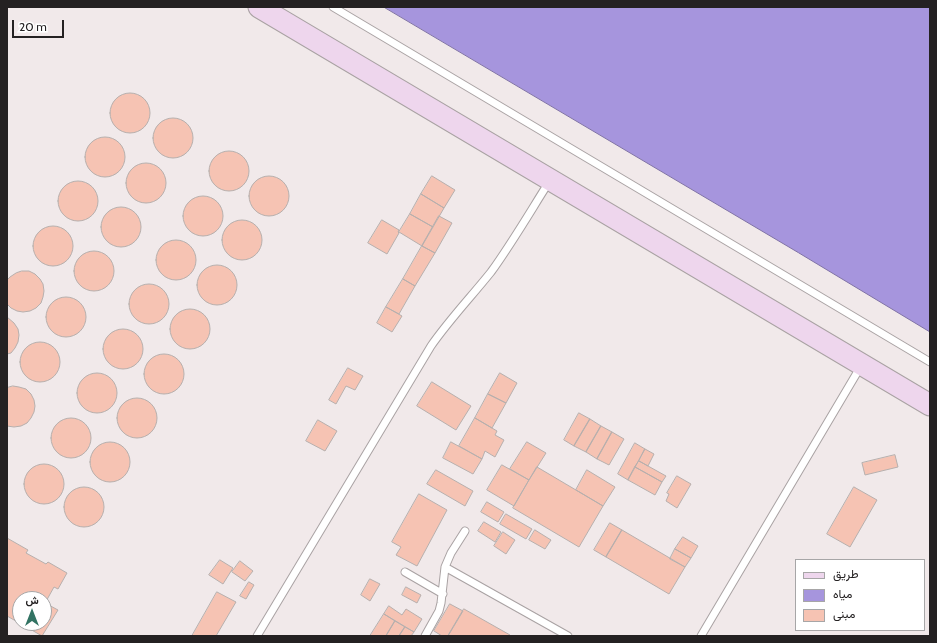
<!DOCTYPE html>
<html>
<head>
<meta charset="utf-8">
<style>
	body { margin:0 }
	#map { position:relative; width:937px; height:643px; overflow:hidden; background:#f1e9ea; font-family:Cabin,Vazirmatn,sans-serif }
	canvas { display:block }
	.frame { position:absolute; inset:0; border:8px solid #242122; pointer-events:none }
	.legend { position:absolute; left:795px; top:559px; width:130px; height:72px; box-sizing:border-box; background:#fff; border:1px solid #a7a6a7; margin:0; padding:5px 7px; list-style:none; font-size:12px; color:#242122 }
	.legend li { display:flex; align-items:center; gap:8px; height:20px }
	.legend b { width:20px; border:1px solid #a7a6a7 }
	.north { position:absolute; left:12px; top:591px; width:40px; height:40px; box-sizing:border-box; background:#fff; border:1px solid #a7a6a7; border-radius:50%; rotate:0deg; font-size:11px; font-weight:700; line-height:16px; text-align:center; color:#242122 }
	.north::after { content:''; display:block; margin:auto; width:14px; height:18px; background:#327363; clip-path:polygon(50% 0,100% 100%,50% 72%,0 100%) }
	.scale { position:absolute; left:12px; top:20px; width:52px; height:18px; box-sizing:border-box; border:2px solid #242122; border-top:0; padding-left:5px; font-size:12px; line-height:14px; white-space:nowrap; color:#242122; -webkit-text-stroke:3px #fff; paint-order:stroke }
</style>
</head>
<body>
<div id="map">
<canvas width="937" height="643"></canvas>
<div class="frame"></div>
<ul class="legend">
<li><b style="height:5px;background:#eed6ed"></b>طريق</li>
<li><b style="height:11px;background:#a695dd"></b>مياه</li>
<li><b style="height:11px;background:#f6c3b3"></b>مبنى</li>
</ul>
<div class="north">ش</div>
<div class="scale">20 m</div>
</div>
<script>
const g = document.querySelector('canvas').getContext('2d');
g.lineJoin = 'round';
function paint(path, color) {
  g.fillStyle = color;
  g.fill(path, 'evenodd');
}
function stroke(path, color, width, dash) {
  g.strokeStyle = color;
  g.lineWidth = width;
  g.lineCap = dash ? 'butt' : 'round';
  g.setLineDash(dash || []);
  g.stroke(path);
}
const water = new Path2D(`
	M384 7H930V332L799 253Z`);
paint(water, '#a695dd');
stroke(water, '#7f72a5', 1);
const building = new Path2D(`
	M110 113a20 20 0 1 1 40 0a20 20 0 1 1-40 0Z
	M153 138a20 20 0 1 1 40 0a20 20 0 1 1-40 0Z
	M85 157a20 20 0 1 1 40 0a20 20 0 1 1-40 0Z
	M209 171a20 20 0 1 1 40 0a20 20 0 1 1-40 0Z
	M126 183a20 20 0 1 1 40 0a20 20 0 1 1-40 0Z
	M249 196a20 20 0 1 1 40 0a20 20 0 1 1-40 0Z
	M432 176 455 190 444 208 421 194Z
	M58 201a20 20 0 1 1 40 0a20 20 0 1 1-40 0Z
	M421 194 444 208 433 227 410 214Z
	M183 216a20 20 0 1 1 40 0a20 20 0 1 1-40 0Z
	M101 227a20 20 0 1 1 40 0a20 20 0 1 1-40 0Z
	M410 214 433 227 422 246 399 232Z
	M439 216 452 223 435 253 422 246Z
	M222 240a20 20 0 1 1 40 0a20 20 0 1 1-40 0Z
	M382 220 399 230 398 232 399 233 387 254 368 243Z
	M33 246a20 20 0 1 1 40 0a20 20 0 1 1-40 0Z
	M156 260a20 20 0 1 1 40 0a20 20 0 1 1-40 0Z
	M422 246 435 253 415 286 403 279Z
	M74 271a20 20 0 1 1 40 0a20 20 0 1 1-40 0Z
	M197 285a20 20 0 1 1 40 0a20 20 0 1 1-40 0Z
	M22 271H29L35 274 40 279 43 284 44 291 43 297 41 303 36 308 30 311 23 312 17 311 11 308 7 304V280L10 277 16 273Z
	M403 279 415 286 399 314 386 307Z
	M129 304a20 20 0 1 1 40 0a20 20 0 1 1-40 0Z
	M46 317a20 20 0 1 1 40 0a20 20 0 1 1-40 0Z
	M386 307 402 316 392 332 377 323Z
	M170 329a20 20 0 1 1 40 0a20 20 0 1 1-40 0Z
	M7 317 14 323 18 329 19 335 18 342 15 348 11 353 7 354Z
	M103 349a20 20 0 1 1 40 0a20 20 0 1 1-40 0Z
	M20 362a20 20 0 1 1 40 0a20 20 0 1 1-40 0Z
	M144 374a20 20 0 1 1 40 0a20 20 0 1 1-40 0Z
	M348 368 363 376 355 390 346 386 336 404 329 400Z
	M77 393a20 20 0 1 1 40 0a20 20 0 1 1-40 0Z
	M500 373 517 383 506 403 488 394Z
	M432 382 471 406 456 430 417 406Z
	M13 386 19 387 26 389 31 394 34 400 35 406 34 412 31 418 27 423 21 426 14 427 7 426V388Z
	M488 394 506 403 492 428 475 418Z
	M117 418a20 20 0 1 1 40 0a20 20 0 1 1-40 0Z
	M579 413 590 419 574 446 564 440Z
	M51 438a20 20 0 1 1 40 0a20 20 0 1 1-40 0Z
	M475 418 497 431 495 435 504 440 495 457 485 451 482 459 459 446Z
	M590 419 601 426 586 452 574 446Z
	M318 420 337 431 325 451 306 441Z
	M601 426 612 432 597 459 586 452Z
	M612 432 624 439 609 465 597 459Z
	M90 462a20 20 0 1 1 40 0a20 20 0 1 1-40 0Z
	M451 442 482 459 473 474 443 458Z
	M527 442 546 453 529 480 510 469Z
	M635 443 645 449 628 480 618 474Z
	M645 449 654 454 648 466 639 461Z
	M895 455 898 467 865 475 862 463Z
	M639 461 666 476 662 482 635 467Z
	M24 484a20 20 0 1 1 40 0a20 20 0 1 1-40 0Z
	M502 465 529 480 514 506 487 490Z
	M537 467 603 506 579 547 513 508Z
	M635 467 662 482 655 495 628 480Z
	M436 470 473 491 465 506 427 484Z
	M587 470 615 487 603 506 576 490Z
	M677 476 691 484 677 508 666 501 669 494 667 493Z
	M64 507a20 20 0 1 1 40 0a20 20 0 1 1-40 0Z
	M854 487 877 500 850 547 827 534Z
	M419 494 447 510 417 566 396 555 401 547 392 542Z
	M487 502 504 512 498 522 481 512Z
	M506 514 532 529 526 539 500 524Z
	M484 522 501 532 495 542 478 531Z
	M610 523 622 530 606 557 594 550Z
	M535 530 551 540 545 549 529 540Z
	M622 530 685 567 669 594 606 557Z
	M503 532 515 540 506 554 494 546Z
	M683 537 698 546 691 558 675 549Z
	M7 538 28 550 26 553 46 564 48 562 67 573 58 589 54 587 44 605V599H20V623H33L30 629 7 616Z
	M675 549 691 558 685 567 670 559Z
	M220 560 233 568 223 584 209 575Z
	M240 561 253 571 245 581 232 572Z
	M370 579 380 584 370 601 361 595Z
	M249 582 254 585 246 599 240 596Z
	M406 587 421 595 417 603 402 595Z
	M217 592 236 602 216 636H192Z
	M45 603 58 610 42 636 30 629 33 623H44V605Z
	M450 604 463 611 448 636H442L434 631Z
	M389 606 402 615 406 609 422 619 414 632 384 614Z
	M464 609 510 635 509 636H448Z
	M384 614 395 621 386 636H370Z
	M395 621 405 627 399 636H386Z
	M405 627 414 632 411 636H399Z`);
paint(building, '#f6c3b3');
stroke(building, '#b6afad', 1);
const lane = new Path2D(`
	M333 7 930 362
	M445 567 568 636
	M405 572 443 594
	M257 636 431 346C449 320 471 297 491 272 512 243 530 212 549 182
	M425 636 439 611 441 603 445 567 451 553 465 531
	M701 636 861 366`);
const secondary = new Path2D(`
	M259 7 930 405`);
stroke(lane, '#a9a2a3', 9);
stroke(secondary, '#a9a2a3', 23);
stroke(lane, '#fff', 7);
stroke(secondary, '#eed6ed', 21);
</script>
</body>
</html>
